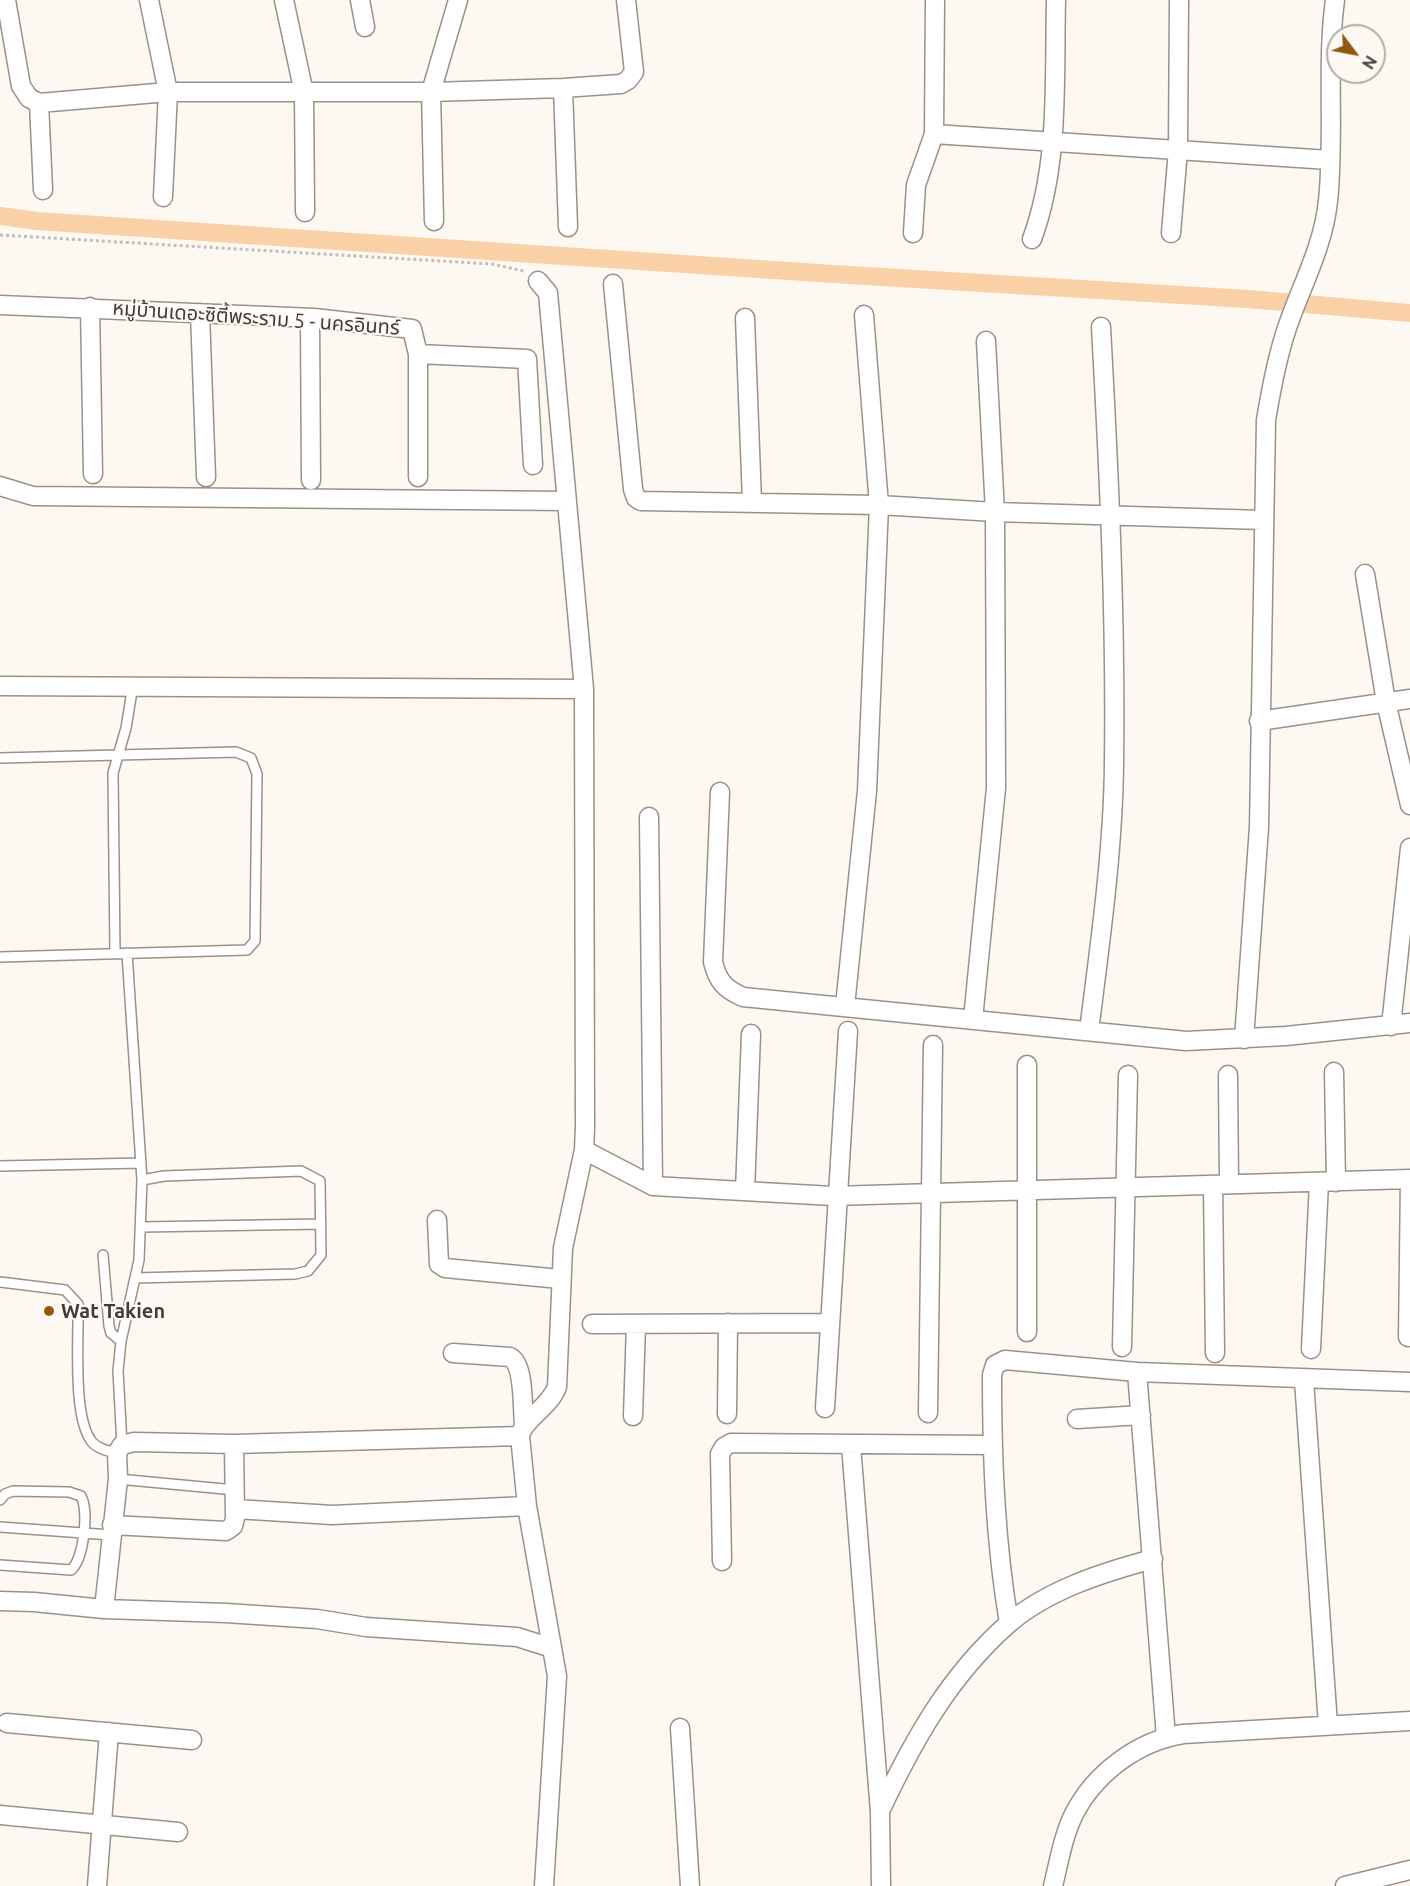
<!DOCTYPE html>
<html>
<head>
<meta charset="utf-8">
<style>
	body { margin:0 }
	#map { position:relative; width:1410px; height:1886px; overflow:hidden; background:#fef8f2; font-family:Ubuntu,sans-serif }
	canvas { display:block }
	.north { position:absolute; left:1326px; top:24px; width:60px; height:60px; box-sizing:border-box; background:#fef8f2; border:2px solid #b2ada8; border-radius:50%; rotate:122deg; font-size:16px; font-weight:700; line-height:24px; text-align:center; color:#403c39 }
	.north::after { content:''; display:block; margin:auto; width:21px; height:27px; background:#90590f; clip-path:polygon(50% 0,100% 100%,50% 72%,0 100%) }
</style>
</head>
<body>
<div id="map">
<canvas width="1410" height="1886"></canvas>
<div class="north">N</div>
</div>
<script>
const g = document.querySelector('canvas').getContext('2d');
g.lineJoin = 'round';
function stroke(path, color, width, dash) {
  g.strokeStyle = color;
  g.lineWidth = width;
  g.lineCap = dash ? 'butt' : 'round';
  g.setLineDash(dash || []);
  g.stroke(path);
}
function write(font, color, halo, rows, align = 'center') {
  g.font = font + ' Ubuntu,"Noto Sans Thai",sans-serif';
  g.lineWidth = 4.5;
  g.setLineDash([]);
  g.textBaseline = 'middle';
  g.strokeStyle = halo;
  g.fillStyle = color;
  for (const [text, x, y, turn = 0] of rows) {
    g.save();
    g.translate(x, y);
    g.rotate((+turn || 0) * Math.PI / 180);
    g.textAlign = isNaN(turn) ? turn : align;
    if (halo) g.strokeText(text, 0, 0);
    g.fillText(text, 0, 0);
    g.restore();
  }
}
stroke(new Path2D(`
	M0 216 37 221 849 275 1248 299 1410 313`), '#fad0a6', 18);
const lane = new Path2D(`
	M0 758 236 752 251 758 257 774 255 941 247 950 0 957
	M115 953 113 773 126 728 133 685
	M127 953 142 1180
	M0 1166 141 1163
	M142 1227 321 1224
	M103 1255 109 1326 111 1333 121 1341
	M0 1282 65 1290 78 1304C79 1336 72 1418 92 1442 98 1449 108 1451 117 1453
	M122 1445 118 1371 121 1341 139 1260 142 1180 164 1176 301 1171 320 1181 321 1255 308 1271 295 1274 135 1278
	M118 1479 235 1490
	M0 1500 5 1494 13 1491 69 1492 81 1496C89 1511 84 1559 71 1570L0 1565
	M0 1527 111 1535`);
const street = new Path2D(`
	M6 0 21 86 29 98 39 103 168 92H431L563 88 621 84 628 80 634 72 626 0
	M149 0 168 92 163 197
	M284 0 304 93 305 212
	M360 0 365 27
	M563 88 568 227
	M39 103 43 190
	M934 134 1329 160
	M434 221 431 92 458 0
	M913 233 916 185 934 134 935 0
	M1171 233 1178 150 1179 0
	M1032 239C1060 163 1054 80 1056 0
	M538 281 548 293 584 689 585 1127 584 1150 563 1248 557 1387C549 1408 523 1419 520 1436L527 1506 557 1676 544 1886
	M613 284 633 489 636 498 641 501 879 505 995 512 1263 520
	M0 305 314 318 412 329 418 354 527 359 533 465
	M90 307 93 474
	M200 313 206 477
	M310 318 311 480
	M745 318 752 502
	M418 477V354
	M0 486 33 496 567 501
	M1365 574 1386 702 1410 805
	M0 686 584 689
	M1259 721 1410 699
	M720 792 713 962C718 982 725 989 743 997L1186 1041 1286 1036 1410 1023
	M649 817 653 1186
	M845 1006 867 791 879 505 864 315
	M973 1019 996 788 995 512 986 341
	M1391 1026 1410 848
	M1089 1031C1100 943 1113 853 1114 764 1116 618 1109 473 1101 327
	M1244 1039 1259 827 1266 420C1272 385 1279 347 1292 314 1306 277 1324 241 1328 201 1335 134 1326 67 1335 0
	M1027 1065V1332
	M1334 1072 1336 1182
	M1228 1075 1229 1184
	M584 1150 653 1186 833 1196 1410 1179 1408 1337
	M1213 1185 1215 1353
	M745 1191 751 1034
	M437 1220 439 1264 445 1268 560 1279
	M592 1324 830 1323
	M1122 1347 1128 1075
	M1311 1349 1319 1182
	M453 1353 510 1357C525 1365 522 1407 524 1424
	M1137 1372 1166 1737
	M1304 1380 1328 1725
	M825 1408 848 1031
	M928 1413 933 1045
	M727 1414 728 1323
	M633 1416 636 1324
	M1077 1419 1141 1415
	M851 1445 880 1812 881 1886
	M236 1509 332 1515 527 1506
	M112 1525 226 1531 233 1526 235 1518 234 1444
	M722 1561 720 1454 724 1447 731 1443 992 1445
	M0 1601 34 1602 104 1609 226 1613 317 1619 366 1627 517 1637 552 1648
	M104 1609 118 1479 117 1453 122 1445 134 1442 234 1444 520 1436
	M1009 1623C995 1541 992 1458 992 1375L995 1365 1005 1360 1137 1372 1410 1382
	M7 1723 192 1740
	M680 1728 690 1886
	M880 1811C913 1741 949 1676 1008 1624 1047 1590 1104 1572 1153 1559
	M0 1815 178 1832
	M97 1886 109 1732
	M1053 1886C1059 1862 1063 1836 1074 1814 1095 1773 1138 1741 1183 1734L1410 1721
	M1345 1886 1410 1870`);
stroke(lane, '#9a9189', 12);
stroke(street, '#9a9189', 21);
stroke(new Path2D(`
	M0 235 492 264 524 271`), '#c3beb9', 3, [3, 3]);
stroke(lane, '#fff', 9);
stroke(street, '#fff', 18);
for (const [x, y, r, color] of [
	[49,1311,6,"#90590f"]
]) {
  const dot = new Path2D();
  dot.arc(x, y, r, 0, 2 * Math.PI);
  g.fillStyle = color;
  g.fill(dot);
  stroke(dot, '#fef8f2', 2);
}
write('20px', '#403c39', '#fef8f2', [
	["หมู่บ้านเดอะซิตี้พระราม 5 - นครอินทร์",256,318,4]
]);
write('bold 20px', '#403c39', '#fef8f2', [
	["Wat Takien",61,1311]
], 'left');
</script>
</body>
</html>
